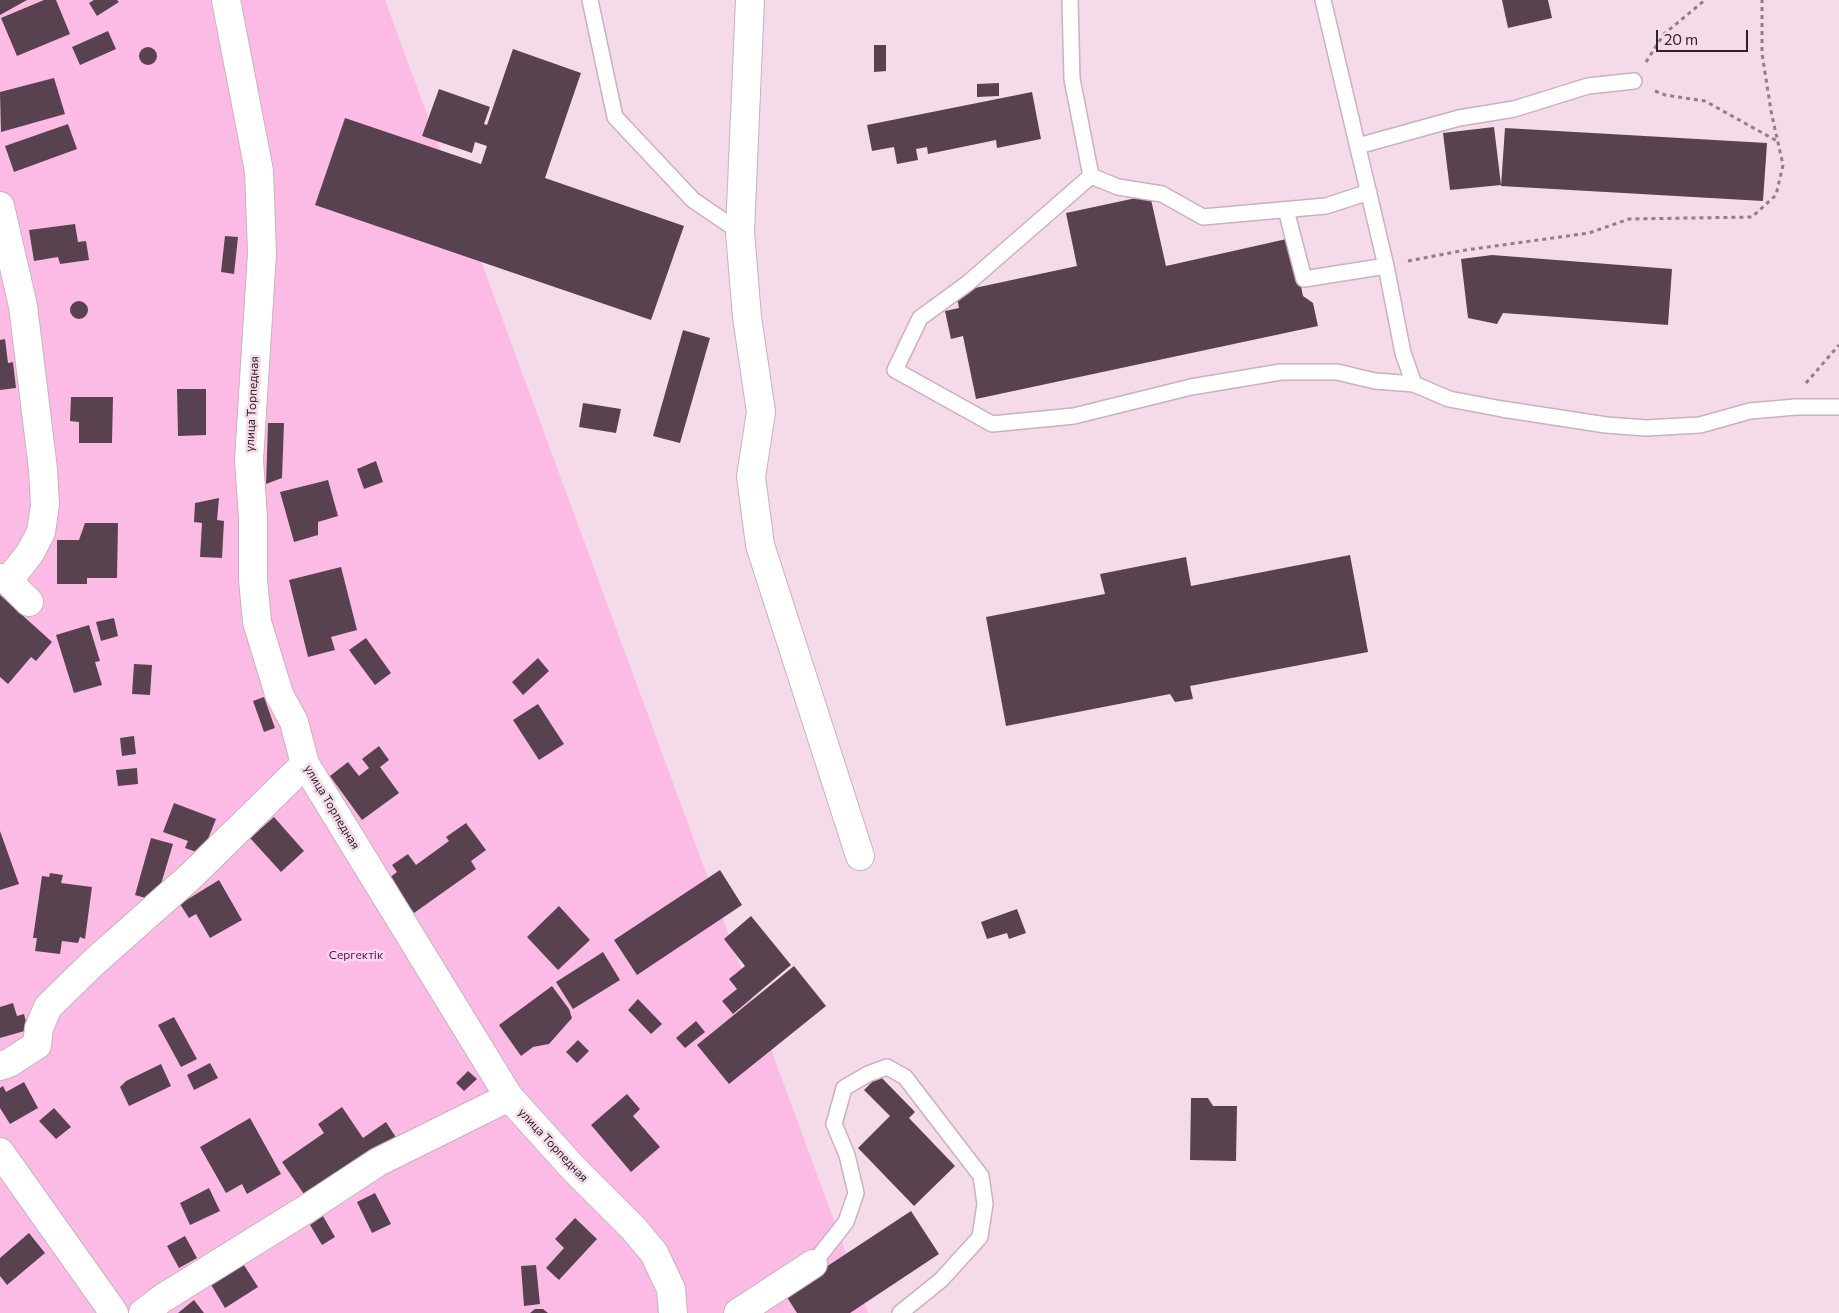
<!DOCTYPE html>
<html>
<head>
<meta charset="utf-8">
<style>
	body { margin:0 }
	#map { position:relative; width:1839px; height:1313px; overflow:hidden; background:#f5daea; font-family:Commissioner,sans-serif }
	canvas { display:block }
	.scale { position:absolute; left:1656px; top:30px; width:92px; height:22px; box-sizing:border-box; border:2px solid #2d2329; border-top:0; padding-left:6px; font-size:15px; line-height:18px; white-space:nowrap; color:#2d2329; -webkit-text-stroke:4px #f5daea; paint-order:stroke }
</style>
</head>
<body>
<div id="map">
<canvas width="1839" height="1313"></canvas>
<div class="scale">20 m</div>
</div>
<script>
const g = document.querySelector('canvas').getContext('2d');
g.lineJoin = 'round';
function paint(path, color) {
  g.fillStyle = color;
  g.fill(path, 'evenodd');
}
function stroke(path, color, width, dash) {
  g.strokeStyle = color;
  g.lineWidth = width;
  g.lineCap = dash ? 'butt' : 'round';
  g.setLineDash(dash || []);
  g.stroke(path);
}
function write(font, color, halo, rows, align = 'center') {
  g.font = font + ' Commissioner,sans-serif';
  g.lineWidth = 5;
  g.setLineDash([]);
  g.textBaseline = 'middle';
  g.strokeStyle = halo;
  g.fillStyle = color;
  for (const [text, x, y, turn = 0] of rows) {
    g.save();
    g.translate(x, y);
    g.rotate((+turn || 0) * Math.PI / 180);
    g.textAlign = isNaN(turn) ? turn : align;
    if (halo) g.strokeText(text, 0, 0);
    g.fillText(text, 0, 0);
    g.restore();
  }
}
paint(new Path2D(`
	M0 0H385L868 1313H0Z`), '#fcbbe4');
paint(new Path2D(`
	M0 0H27L0 15Z
	M44 0H56L70 34 17 56 1 18Z
	M94 0H117L119 2 97 16 89 3Z
	M1502 0H1548L1552 18 1508 28Z
	M108 31 116 49 80 65 72 47Z
	M874 45H886V71L874 72Z
	M139 56a9 9 0 1 1 18 0a9 9 0 1 1-18 0Z
	M513 49 581 73 545 178 684 226 651 320 315 205 345 118 481 164 487 146 475 142 472 153 422 136 439 89 490 107 484 124 487 125Z
	M54 78 65 114 1 132 0 92Z
	M999 83V96L977 97V84Z
	M1032 92 1041 139 997 148 996 140 928 154 927 147 916 149 918 160 897 164 894 147 872 151 867 125Z
	M68 124 77 149 14 172 5 146Z
	M1494 127 1501 185 1450 190 1443 133Z
	M1505 128 1767 143 1763 201 1501 186Z
	M1150 195 1166 266 1291 238 1303 296 1313 303 1318 326 976 399 963 336 951 339 945 311 959 308 956 292 1077 266 1066 213Z
	M75 224 78 242 86 241 89 260 60 264 58 257 34 261 29 230Z
	M225 236 238 237 234 274 221 272Z
	M1492 255 1672 269 1668 325 1503 313 1497 324 1468 318 1461 259Z
	M70 310a9 9 0 1 1 18 0a9 9 0 1 1-18 0Z
	M683 330 710 338 680 443 653 436Z
	M5 339 8 363 13 362 16 388 0 390V340Z
	M177 389H206V435L178 436Z
	M71 397H113L112 443H79V422L70 421Z
	M583 403 621 409 616 433 579 427Z
	M268 423H284L282 478 266 484Z
	M376 461 383 482 364 489 357 469Z
	M328 480 338 516 318 522V535L294 542 280 492Z
	M219 498 217 520 224 521 222 558 200 557 202 523 194 522 195 503Z
	M85 523H118L117 578H87V584H57V540H79Z
	M1350 555 1368 652 1190 686 1193 699 1175 702 1170 694 1006 726 986 617 1105 594 1100 574 1186 557 1191 586Z
	M341 567 357 630 331 637 335 650 308 657 289 580Z
	M0 595 52 642 36 661 31 657 8 684 0 677Z
	M114 618 118 636 101 641 96 622Z
	M89 625 100 661 95 662 102 685 74 693 56 635Z
	M366 638 391 673 375 685 349 650Z
	M538 658 549 671 523 695 512 682Z
	M134 664 152 665 150 695 132 694Z
	M264 697 275 728 264 732 253 701Z
	M538 704 564 744 539 760 513 720Z
	M134 736 136 754 122 756 120 738Z
	M379 746 389 760 380 767 399 793 362 820 330 776 348 762 359 776 369 768 362 759Z
	M137 768 138 784 118 786 116 770Z
	M174 803 216 819 202 854 185 848 188 841 163 832Z
	M274 817 304 851 281 872 250 838Z
	M466 823 486 850 471 861 476 869 414 913 389 878 397 872 392 865 408 854 416 865 449 841 446 837Z
	M0 831 19 884 0 890Z
	M151 838 173 844 156 901 135 895Z
	M720 870 742 905 637 975 614 940Z
	M50 873 63 875 61 883 92 887 85 939 80 937 78 943 62 941 60 954 35 951 37 938H33L42 876 49 877Z
	M219 880 242 920 210 938 196 914 189 918 180 904Z
	M559 906 590 940 558 970 527 937Z
	M1017 909 1026 933 1009 939 1007 933 987 939 981 922Z
	M751 916 791 965 733 1014 722 1001 737 989 729 979 745 966 724 939Z
	M603 952 620 980 573 1009 556 982Z
	M794 966 826 1006 729 1084 697 1045Z
	M552 986 569 1009 572 1018 549 1044 533 1047 521 1056 499 1025Z
	M638 999 662 1024 651 1034 628 1010Z
	M13 1003 17 1016 24 1014 28 1030 0 1038V1007Z
	M174 1017 197 1059 181 1067 158 1025Z
	M696 1021 705 1032 685 1048 676 1038Z
	M578 1040 589 1051 577 1063 566 1052Z
	M210 1063 218 1078 194 1090 187 1075Z
	M161 1064 171 1086 129 1106 120 1087 126 1081Z
	M468 1071 477 1079 464 1091 456 1083Z
	M879 1075 915 1112 909 1118 955 1166 914 1206 858 1148 890 1116 864 1090Z
	M24 1082 38 1108 10 1124 0 1108V1088L3 1086 6 1092Z
	M627 1094 640 1109 633 1116 660 1147 631 1172 591 1125Z
	M1191 1098H1208L1213 1106H1237L1236 1161 1190 1160Z
	M342 1107 363 1138 386 1122 399 1142 310 1203 282 1162 324 1133 318 1124Z
	M54 1108 71 1127 56 1139 39 1121Z
	M250 1118 281 1174 247 1194 242 1184 226 1193 200 1147Z
	M209 1188 220 1211 190 1225 180 1203Z
	M375 1193 391 1224 372 1233 357 1202Z
	M911 1211 939 1254 850 1313H797L785 1294Z
	M323 1216 335 1237 322 1245 310 1225Z
	M575 1218 597 1239 559 1280 546 1268 564 1248 555 1239Z
	M29 1233 45 1253 7 1285 0 1276V1258Z
	M185 1236 197 1258 179 1268 167 1246Z
	M242 1262 258 1287 225 1308 210 1283Z
	M536 1265 540 1304 524 1306 521 1266Z
	M194 1300 204 1313H178Z
	M535 1309H543L548 1313H530Z`), '#594250');
const service = new Path2D(`
	M590 0 615 117 693 200 740 232
	M1070 0 1072 79 1091 176
	M1323 0 1386 266 1403 353 1414 384 1449 399 1502 409 1606 425 1646 428 1700 425 1750 411 1796 407H1839
	M1358 146 1459 118 1514 109 1588 86 1634 81
	M1091 176 968 283 920 318 895 370 992 424 1074 416 1191 387 1281 372H1337L1375 381 1414 384
	M1091 176 1118 187 1162 194 1203 217 1326 206 1369 192
	M1286 210 1304 279 1386 266
	M813 1264 846 1222 856 1193 847 1155 834 1124 844 1088 868 1074 887 1067 905 1077 981 1176 985 1204 980 1237 941 1280 900 1313`);
const minor = new Path2D(`
	M226 0 259 171 262 253 249 460 253 517V579L257 622 279 694 294 722 305 764 509 1097 574 1169 634 1229 654 1253 671 1289 673 1313
	M750 0 740 232 747 317 761 412 751 477 760 545 860 856
	M0 206 23 306 43 469 45 505 41 532 30 553 8 581
	M0 578 8 581 29 602
	M0 1066 9 1063 37 1045 39 1028 48 1007 93 963 191 876 305 764
	M0 1152 114 1313
	M143 1313 163 1298 308 1208 378 1162 509 1097
	M738 1313 813 1264`);
stroke(service, '#cbb0c0', 18);
stroke(minor, '#cbb0c0', 30);
stroke(new Path2D(`
	M1646 62 1664 34 1705 0
	M1655 91 1665 95 1705 101 1777 141
	M1408 261 1466 250 1589 233 1629 219 1752 217 1776 195 1783 165 1771 111 1762 53V0
	M1806 383 1839 345`), '#917e89', 3, [4, 4]);
stroke(service, '#fff', 15);
stroke(minor, '#fff', 28);
write('12px', '#2d2329', '#f5daea', [
	["улица Торпедная",252,404,-87],
	["улица Торпедная",332,807,59],
	["улица Торпедная",553,1145,47]
]);
write('12px', '#6f0456', '#f5daea', [
	["Сергектік",356,955]
]);
</script>
</body>
</html>
